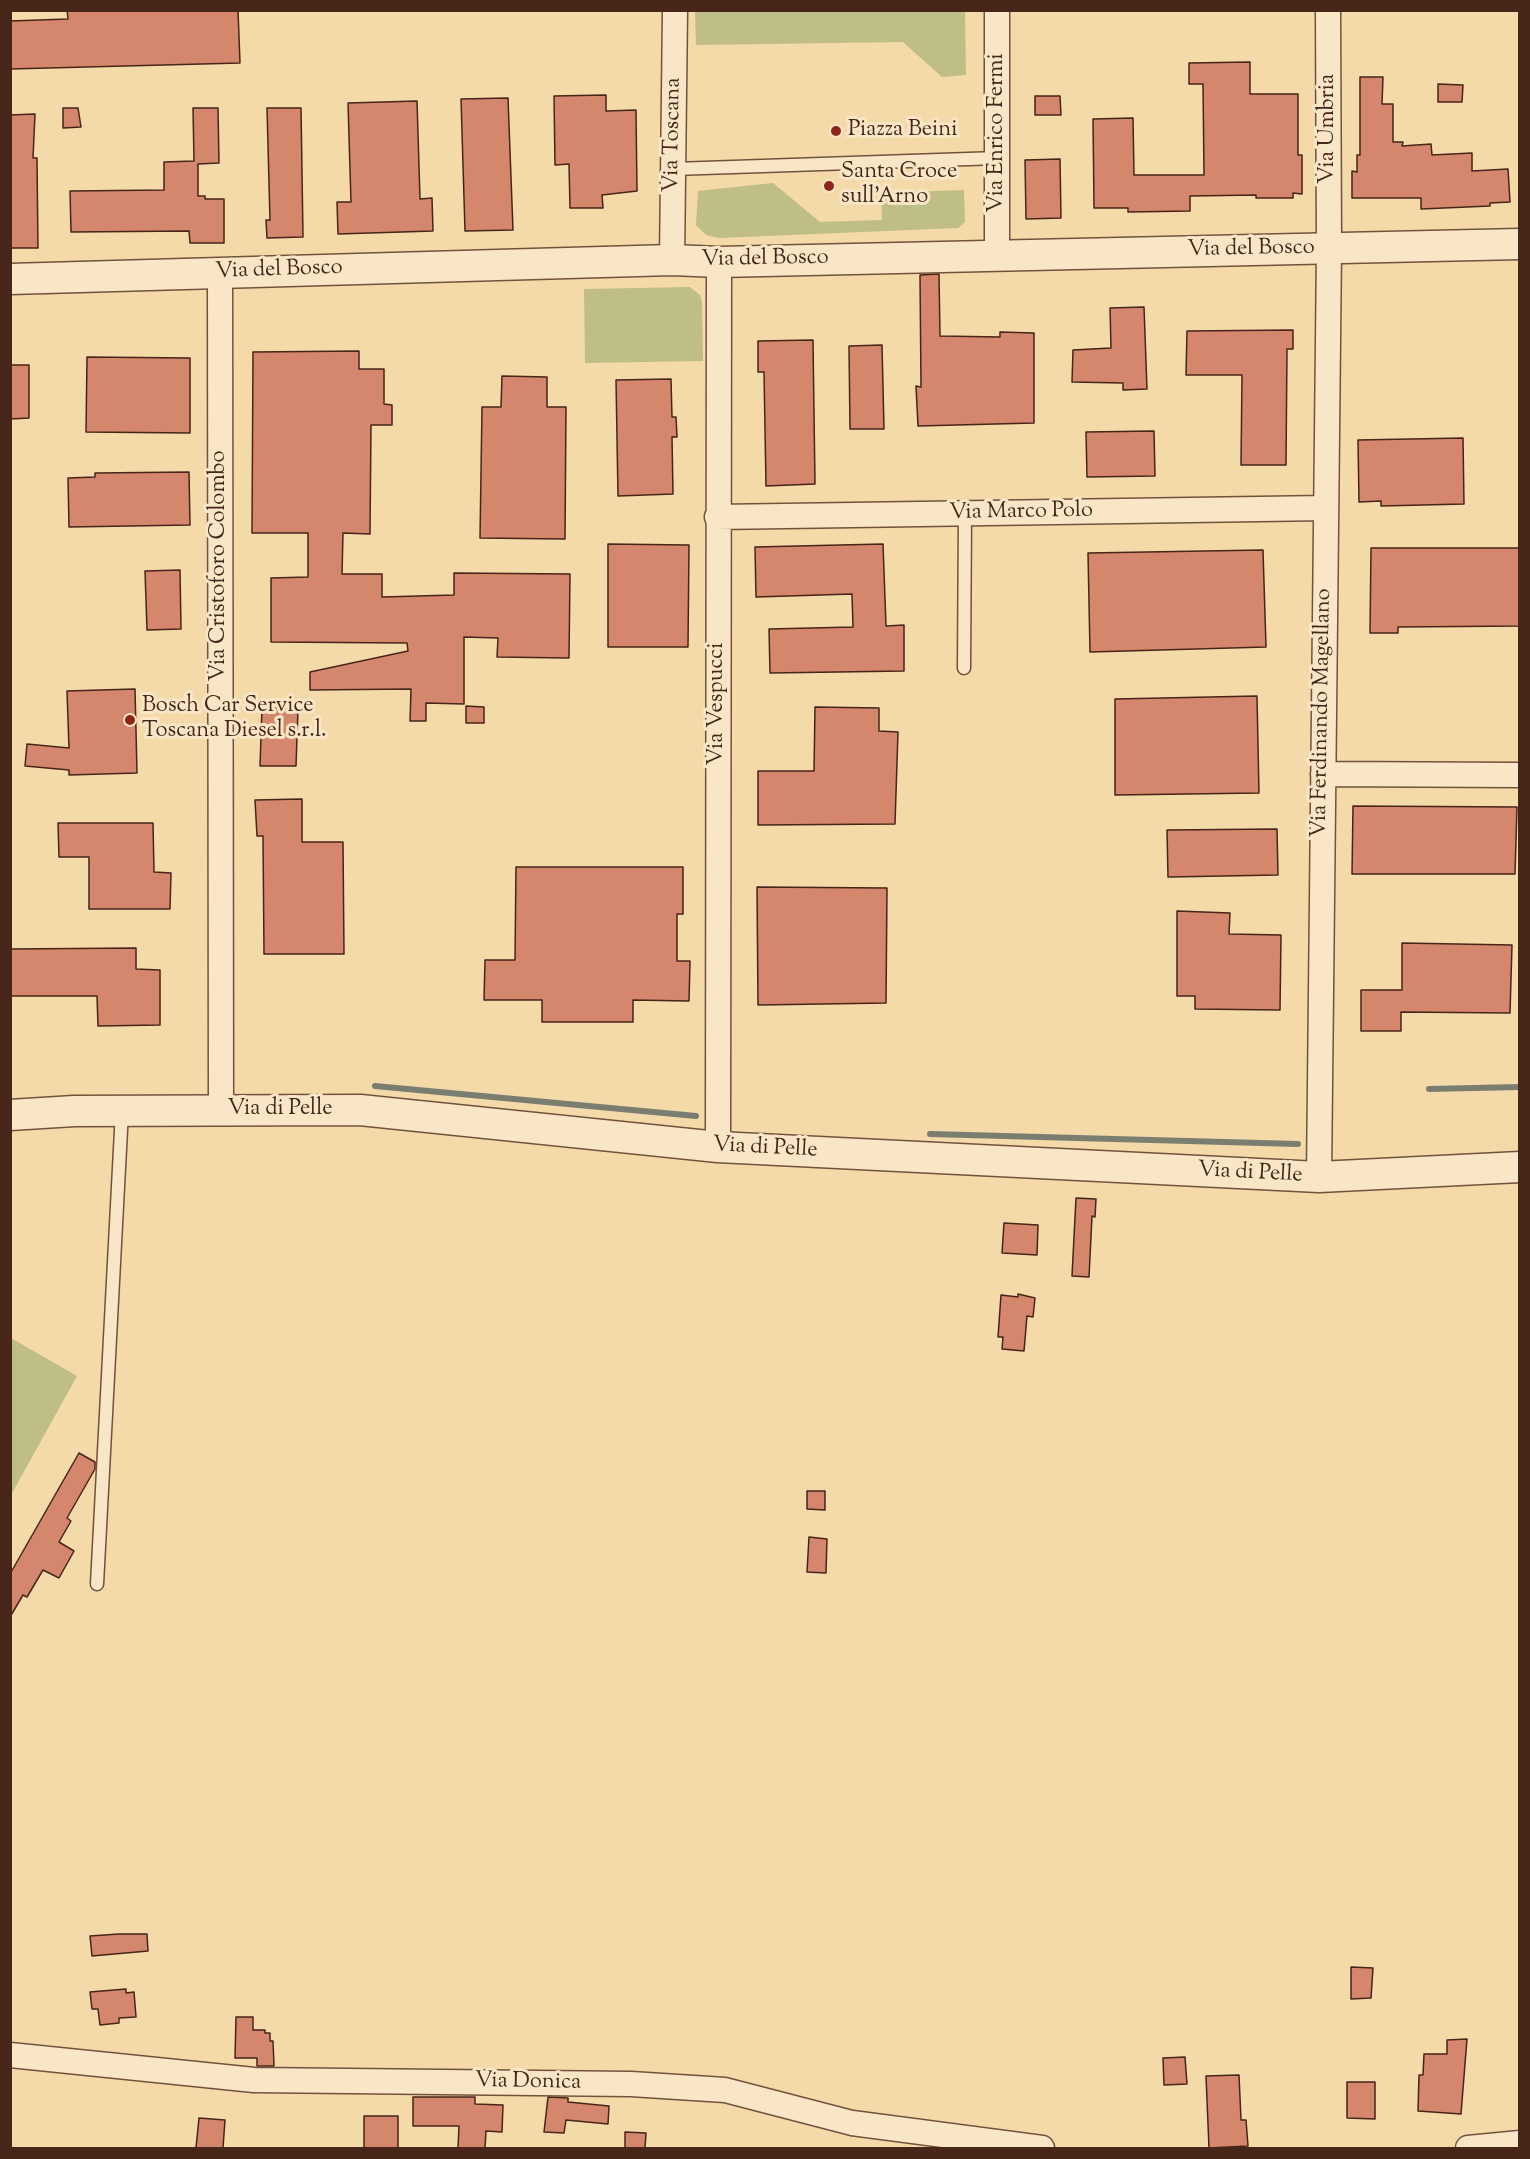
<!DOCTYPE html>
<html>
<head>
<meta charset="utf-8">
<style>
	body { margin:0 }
	#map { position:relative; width:1530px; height:2159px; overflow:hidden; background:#f4d9a9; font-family:"Sorts Mill Goudy",serif }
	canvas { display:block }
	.frame { position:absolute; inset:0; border:12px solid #472518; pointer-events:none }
</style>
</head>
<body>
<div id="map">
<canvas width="1530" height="2159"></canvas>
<div class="frame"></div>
</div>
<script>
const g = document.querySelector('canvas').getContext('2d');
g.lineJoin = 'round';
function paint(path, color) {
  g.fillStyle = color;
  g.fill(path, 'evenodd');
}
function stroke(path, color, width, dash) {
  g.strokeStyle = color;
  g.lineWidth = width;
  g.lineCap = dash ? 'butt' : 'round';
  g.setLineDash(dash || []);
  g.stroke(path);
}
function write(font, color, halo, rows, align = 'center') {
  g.font = font + ' "Sorts Mill Goudy",serif';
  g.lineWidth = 6;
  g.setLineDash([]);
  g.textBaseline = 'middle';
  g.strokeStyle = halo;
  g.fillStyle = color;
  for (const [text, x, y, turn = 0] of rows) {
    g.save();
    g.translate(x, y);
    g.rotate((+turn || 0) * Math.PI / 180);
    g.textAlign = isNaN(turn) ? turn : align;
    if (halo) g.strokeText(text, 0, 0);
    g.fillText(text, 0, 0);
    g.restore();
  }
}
paint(new Path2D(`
	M695 11H965L966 75 942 77 903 42 696 45Z
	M773 183 820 222 882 220 881 193 964 190 965 222 958 228 719 238 706 235 696 225 698 191Z
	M690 287 700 295 702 301 703 361 585 363 584 289Z
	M11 1338 77 1376 11 1495Z`), '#bfbe86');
stroke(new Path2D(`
	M375 1086 696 1116
	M1429 1089 1520 1087
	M930 1134 1298 1144`), '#7a7e71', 6);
const building = new Path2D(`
	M67 10H238L240 63 10 69V21L68 19Z
	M1250 62V94H1298V155H1302V194L1293 193V198H1256V195L1190 196V211L1128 212V208H1094L1093 119 1133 118 1134 175H1204L1203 84H1189V63Z
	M1360 77H1383L1382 104H1393V142H1403L1402 146 1431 144 1432 155 1472 153V171L1508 169 1510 202 1490 203V206L1421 209V198H1352V171L1357 172V155H1360Z
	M1438 84 1463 85 1462 102H1438Z
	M606 95V111L636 110 637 191 602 195 603 208H570L569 164 555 165 554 96Z
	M1035 96H1060L1061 115H1035Z
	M508 98 513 230 465 231 461 99Z
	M417 101 420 199 432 198 433 231 338 234 337 202H351L348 103Z
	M63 108H78L81 127 63 128Z
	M193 108H218L219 163 198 164V196H205V199H224V243H190L189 231 71 232 70 191 164 190V162L194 161Z
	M267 108H301L303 237 267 238 266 220H270Z
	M35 114 33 158H37L38 248H10V115Z
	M1060 159 1061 218 1026 219 1025 160Z
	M939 274 940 336 1000 337V332L1034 333V423L918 426 916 386 921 387 920 275Z
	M1144 307 1147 389 1123 390V383L1072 382 1073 350 1111 348 1110 308Z
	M1293 330V349H1287L1286 465H1241L1242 375H1186L1187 331Z
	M813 340 815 484 766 486 764 372H758V341Z
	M882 345 884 429H850L849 346Z
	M359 351V369H384V404L392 405V425H371L370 534 343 533 342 574H382V597L454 595V573L570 574 569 658 497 657 498 638 464 637V704L426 703V721H410L411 689 310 690V672L408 651 407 643 271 642V578L308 577V533H252L253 352Z
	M87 357 190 358V433L86 432Z
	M10 365H29V418L10 419Z
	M502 376 547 377V407H566L565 539 480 538 482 407H501Z
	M671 379 672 417H676L677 437H672L673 494 618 496 616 380Z
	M1154 431 1155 476 1087 477 1086 432Z
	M1463 438 1464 504 1381 506V501L1359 502 1358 440Z
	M189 472 190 525 69 527 68 478 95 477V473Z
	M608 544 689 545 688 647H608Z
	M883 544 886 626 904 625V671L770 673 769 629 853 627 852 594 756 597 755 547Z
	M1371 548H1520V626L1398 627V633H1370Z
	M1263 550 1266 647 1090 652 1088 553Z
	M180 570 181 629 147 630 145 571Z
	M135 689 137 773 69 775V770L25 766 27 744 69 748 67 691Z
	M1257 696 1259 793 1115 795V699Z
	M466 706 484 707V723H466Z
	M815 707 879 708V731L898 732 895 824 758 825V771H814Z
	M262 708 298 709 296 766H260Z
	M302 799V842H343L344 954H264L263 836H257L255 800Z
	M1353 806 1517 807 1515 874H1352Z
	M58 823H153L154 872 171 873 170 909H89V857H59Z
	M1277 829 1278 875 1168 877 1167 830Z
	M516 867H683V914H677V961H690L689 1001 633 1000V1022H542V1000H484L485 960H515Z
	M757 887 887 888 886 1003 758 1005Z
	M1177 911 1230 913 1229 934 1281 935 1280 1010 1195 1009V996H1177Z
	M1402 943 1512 945 1510 1013 1401 1012V1031H1361V990H1402Z
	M136 948V969L160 970V1025L98 1026 97 996H10V949Z
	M1076 1198 1096 1199 1095 1217 1092 1216 1089 1277 1072 1276Z
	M1004 1223 1038 1225 1037 1255 1002 1253Z
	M1018 1294 1035 1298 1033 1317 1027 1316 1024 1351 1002 1349 1003 1337H998L1001 1295 1018 1297Z
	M79 1453 95 1462V1469L67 1518 71 1521 59 1542 74 1551 59 1578 43 1570 27 1597 23 1595 10 1617V1574Z
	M807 1491H825V1510L807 1509Z
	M809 1537 827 1539 826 1573 807 1572Z
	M119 1934H147L148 1951 92 1956 90 1936Z
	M1351 1967 1373 1968 1371 1998 1351 1999Z
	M126 1989V1993L134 1992 136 2017 119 2018V2023L100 2025 98 2009H92L90 1992Z
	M236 2017H253V2030H265V2033H270V2041H273L274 2066H257V2058H235Z
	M1467 2039 1461 2114 1418 2111 1419 2075H1423L1424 2054H1447V2040Z
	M1185 2057 1187 2084 1164 2085 1163 2058Z
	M1239 2075 1241 2120H1246L1248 2146 1209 2148 1206 2076Z
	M1347 2082H1375V2119L1347 2118Z
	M413 2097H475V2104L503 2105 502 2132 486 2131 485 2148H458L459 2126H413Z
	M548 2097 568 2098V2102L609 2106 608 2124 566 2120 564 2133 544 2132Z
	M364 2116H398V2148H364Z
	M199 2118 225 2120 223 2148H196Z
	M625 2132 646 2133 645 2148H625Z`);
paint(building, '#d4876c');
stroke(building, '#472518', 1.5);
const service = new Path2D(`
	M674 169 998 158
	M964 668 965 513
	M97 1584 122 1111`);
const minor = new Path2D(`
	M997 256V10
	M672 260 675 10
	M220 273 221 1111
	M717 517 1326 508
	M1323 774 1520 775
	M718 1147 719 262
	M1319 1177 1329 248 1328 10
	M10 2055 254 2080 631 2084 725 2090 852 2123 1042 2148
	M1468 2148 1520 2143`);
const tertiary = new Path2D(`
	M10 279 672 260 719 262 1520 244
	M10 1115 74 1111 360 1110 718 1147 1319 1177 1520 1167`);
stroke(service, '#72523c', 15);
stroke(minor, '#72523c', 27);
stroke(tertiary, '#72523c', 33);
stroke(service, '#f8e6c7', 12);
stroke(minor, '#f8e6c7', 24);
stroke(tertiary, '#f8e6c7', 30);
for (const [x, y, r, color] of [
	[836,131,6,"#8f2418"],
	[829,186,6,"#8f2418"],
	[130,720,6,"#8f2418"]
]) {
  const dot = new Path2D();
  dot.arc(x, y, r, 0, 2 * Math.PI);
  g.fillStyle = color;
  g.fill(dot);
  stroke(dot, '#f8e6c7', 2);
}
write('22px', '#472518', '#f8e6c7', [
	["Via Umbria",1329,129,-90],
	["Via Enrico Fermi",998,133,-90],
	["Via Toscana",674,135,-89],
	["Via del Bosco",1251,250,-1],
	["Via del Bosco",765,260,-1],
	["Via del Bosco",279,271,-2],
	["Via Marco Polo",1021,513,-1],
	["Via Cristoforo Colombo",220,566,-90],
	["Via Vespucci",718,704,-90],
	["Via Ferdinando Magellano",1323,713,-89],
	["Via di Pelle",280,1110],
	["Via di Pelle",765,1149,3],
	["Via di Pelle",1250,1174,3],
	["Via Donica",528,2083,1]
]);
write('22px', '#472518', '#f8e6c7', [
	["Piazza Beini",848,131],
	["Santa Croce",841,173],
	["sull'Arno",841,198],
	["Bosch Car Service",142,707],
	["Toscana Diesel s.r.l.",142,732]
], 'left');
</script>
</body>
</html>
